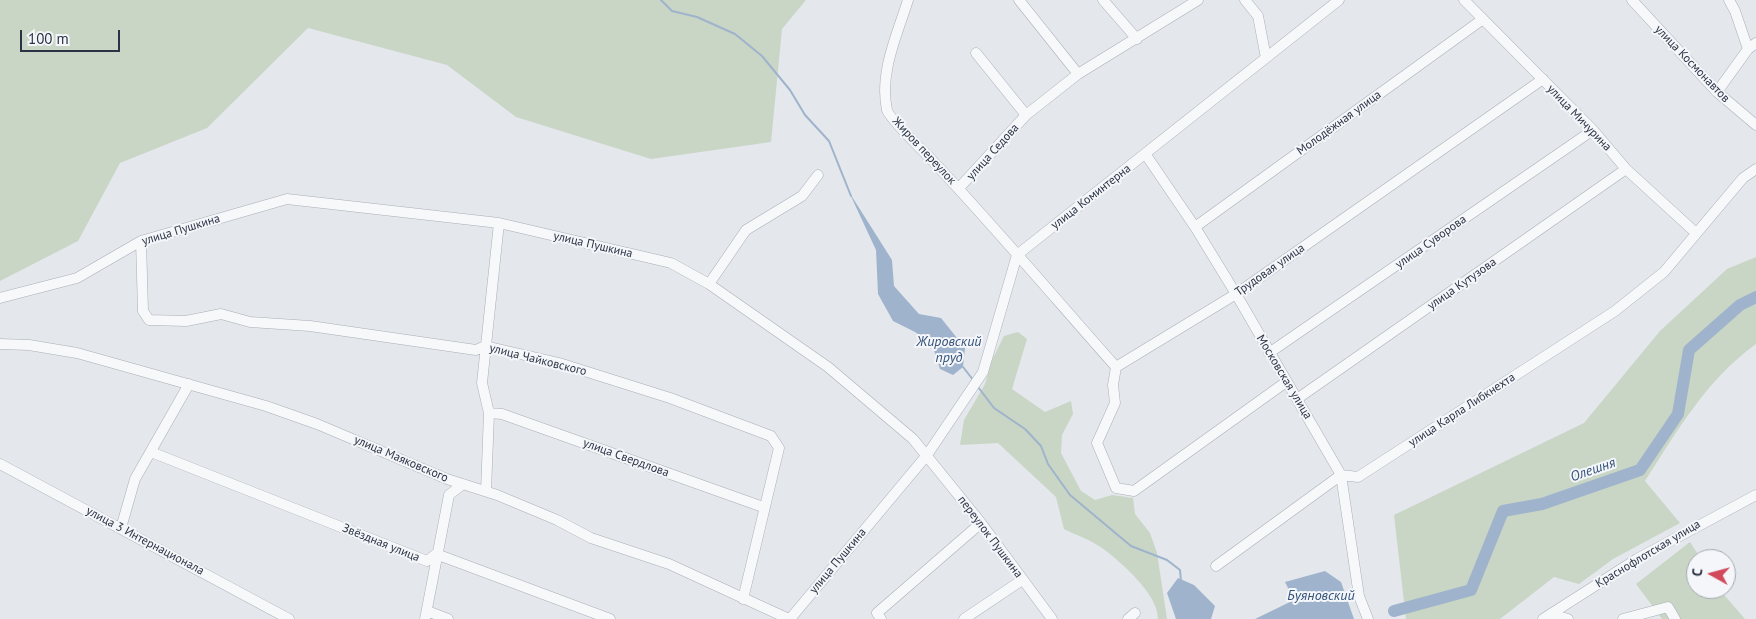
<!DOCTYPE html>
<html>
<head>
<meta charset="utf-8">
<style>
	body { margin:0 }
	#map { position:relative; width:1756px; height:619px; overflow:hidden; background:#e4e7ec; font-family:"PT Sans",sans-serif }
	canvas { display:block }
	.north { position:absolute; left:1686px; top:549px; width:50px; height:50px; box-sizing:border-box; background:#f4f6f9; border:1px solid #a4a8b1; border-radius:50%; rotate:277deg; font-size:14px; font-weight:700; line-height:20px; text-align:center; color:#2b3445 }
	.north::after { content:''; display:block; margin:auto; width:18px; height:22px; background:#d1495b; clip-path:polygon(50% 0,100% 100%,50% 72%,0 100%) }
	.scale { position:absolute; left:20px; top:30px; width:100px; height:22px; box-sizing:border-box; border:2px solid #2b3445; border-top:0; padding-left:6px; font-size:15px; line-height:18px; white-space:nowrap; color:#2b3445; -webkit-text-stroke:4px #f4f6f9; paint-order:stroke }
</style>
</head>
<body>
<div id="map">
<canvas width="1756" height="619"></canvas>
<div class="north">С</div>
<div class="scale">100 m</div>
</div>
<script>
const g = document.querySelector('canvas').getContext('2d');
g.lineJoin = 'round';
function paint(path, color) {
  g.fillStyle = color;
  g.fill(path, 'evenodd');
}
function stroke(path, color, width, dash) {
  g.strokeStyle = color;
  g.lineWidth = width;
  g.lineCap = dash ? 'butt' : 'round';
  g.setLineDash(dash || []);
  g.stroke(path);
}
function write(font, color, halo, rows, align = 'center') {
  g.font = font + ' "PT Sans",sans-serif';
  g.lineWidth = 4;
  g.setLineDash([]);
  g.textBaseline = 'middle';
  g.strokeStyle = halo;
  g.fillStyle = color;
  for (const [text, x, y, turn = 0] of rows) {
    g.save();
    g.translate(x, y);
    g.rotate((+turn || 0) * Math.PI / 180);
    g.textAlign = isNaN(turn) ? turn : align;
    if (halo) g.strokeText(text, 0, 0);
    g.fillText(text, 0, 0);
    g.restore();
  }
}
paint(new Path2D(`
	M0 0H806L782 29 771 142 651 159 516 117 447 65 308 28 207 128 120 163 78 241 0 281Z
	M1756 257V344C1707 379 1677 431 1645 481L1680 523 1613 559 1579 584 1554 577 1500 619H1406L1394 515 1584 423 1660 331 1727 269Z
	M1018 332 1027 339 1012 389 1045 412 1071 401 1073 414 1062 435 1061 453 1081 491 1095 500 1112 495 1133 498 1135 514 1150 533 1157 553 1167 619H1158C1158 594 1121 562 1102 548 1091 540 1076 535 1064 529L1056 497 998 443 960 445 964 420 985 384 992 360 1004 336Z
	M1690 542 1701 559H1696V589H1719L1745 619H1662L1636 584Z`), '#c9d6c5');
paint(new Path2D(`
	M849 192 892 260 894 286 919 314 941 318 965 348 963 367 953 375 940 369 932 344 915 332 893 321 878 294 876 250Z
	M1325 571 1341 582 1354 619H1255L1294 600 1285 582Z
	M1178 578 1194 585 1215 606 1211 619H1176L1167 593Z`), '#9fb4cc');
stroke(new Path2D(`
	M661 0 672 11 697 17 735 34 762 56 790 90 805 115 829 141 851 196
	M963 367 974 381
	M978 387 994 408 1025 429 1041 446 1048 464 1070 495 1131 546 1167 560 1180 570 1181 581`), '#9fb4cc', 2);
stroke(new Path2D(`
	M1394 611 1471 590 1503 511 1542 504 1640 470 1678 414 1689 350 1740 305 1756 297`), '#9fb4cc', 12);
const minor = new Path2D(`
	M908 0C897 35 879 73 887 110 889 118 922 150 930 158 994 226 1054 297 1116 367
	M1019 0 1078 74
	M1103 0 1137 39
	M1245 0 1258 16 1266 58
	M1464 0 1593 130 1626 169 1696 233
	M1632 0 1717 92 1756 125
	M1729 0 1735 11 1748 49
	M976 53 1026 115
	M1717 92 1748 49 1756 43
	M1146 155 1195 227 1236 294 1341 475 1359 596 1368 619
	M959 188 1026 115 1078 74 1198 0
	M1195 227 1483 19
	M141 241 143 311 149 320 186 321 221 314 250 322 310 326 476 350 485 346 559 363 670 398 771 436 779 448 743 599
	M709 284 746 230 802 196 818 175
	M0 298 77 278 141 241 287 199 499 223 671 263 709 284 828 367 913 439 981 523 1052 619
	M0 344 29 345 77 353 266 406 317 424 447 479 497 495 557 520 591 538 669 564 789 619
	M1269 353 1593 130
	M1116 367 1236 294 1543 79
	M1116 367 1113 385 1115 403 1097 443 1116 488 1134 491 1286 382
	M1297 399 1626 169
	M489 413 502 414 763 507
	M151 452 427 561 436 554 610 619
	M0 464 289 619
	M486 491 489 413 482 383 499 223
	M121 528 135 479 189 384
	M1216 566 1341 475 1358 477 1615 311 1664 272 1743 178 1756 169
	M427 611 448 619
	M1551 614 1568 619
	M425 619 449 495 463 484
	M790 619 927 455 983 372 1017 255 1339 0
	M881 619 877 613 981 523
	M964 619 1022 580
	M1128 619 1135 613
	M1543 619 1637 559 1756 495
	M1623 619 1668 607 1675 619`);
stroke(minor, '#a9aeb7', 11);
stroke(minor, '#f7f8fa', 10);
write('12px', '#2b3445', '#f4f6f9', [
	["улица Космонавтов",1692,64,46],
	["улица Мичурина",1579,118,46],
	["Молодёжная улица",1339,123,-36],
	["Жиров переулок",924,151,47],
	["улица Седова",993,152,-48],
	["улица Коминтерна",1091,197,-38],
	["улица Пушкина",181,230,-17],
	["улица Суворова",1431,242,-35],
	["улица Пушкина",593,245,13],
	["Трудовая улица",1270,270,-35],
	["улица Кутузова",1462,284,-35],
	["улица Чайковского",538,360,14],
	["Московская улица",1284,377,59],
	["улица Карла Либкнехта",1462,410,-33],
	["улица Свердлова",626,458,20],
	["улица Маяковского",401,459,23],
	["переулок Пушкина",990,537,53],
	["улица 3 Интернационала",145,541,28],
	["Звёздная улица",381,543,22],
	["Краснофлотская улица",1648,554,-31],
	["улица Пушкина",838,561,-50]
]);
write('italic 14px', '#34527a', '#f4f6f9', [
	["Жировский",949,342],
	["пруд",949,358],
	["Олешня",1593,470,-19],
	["Буяновский",1321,596]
]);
</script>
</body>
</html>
